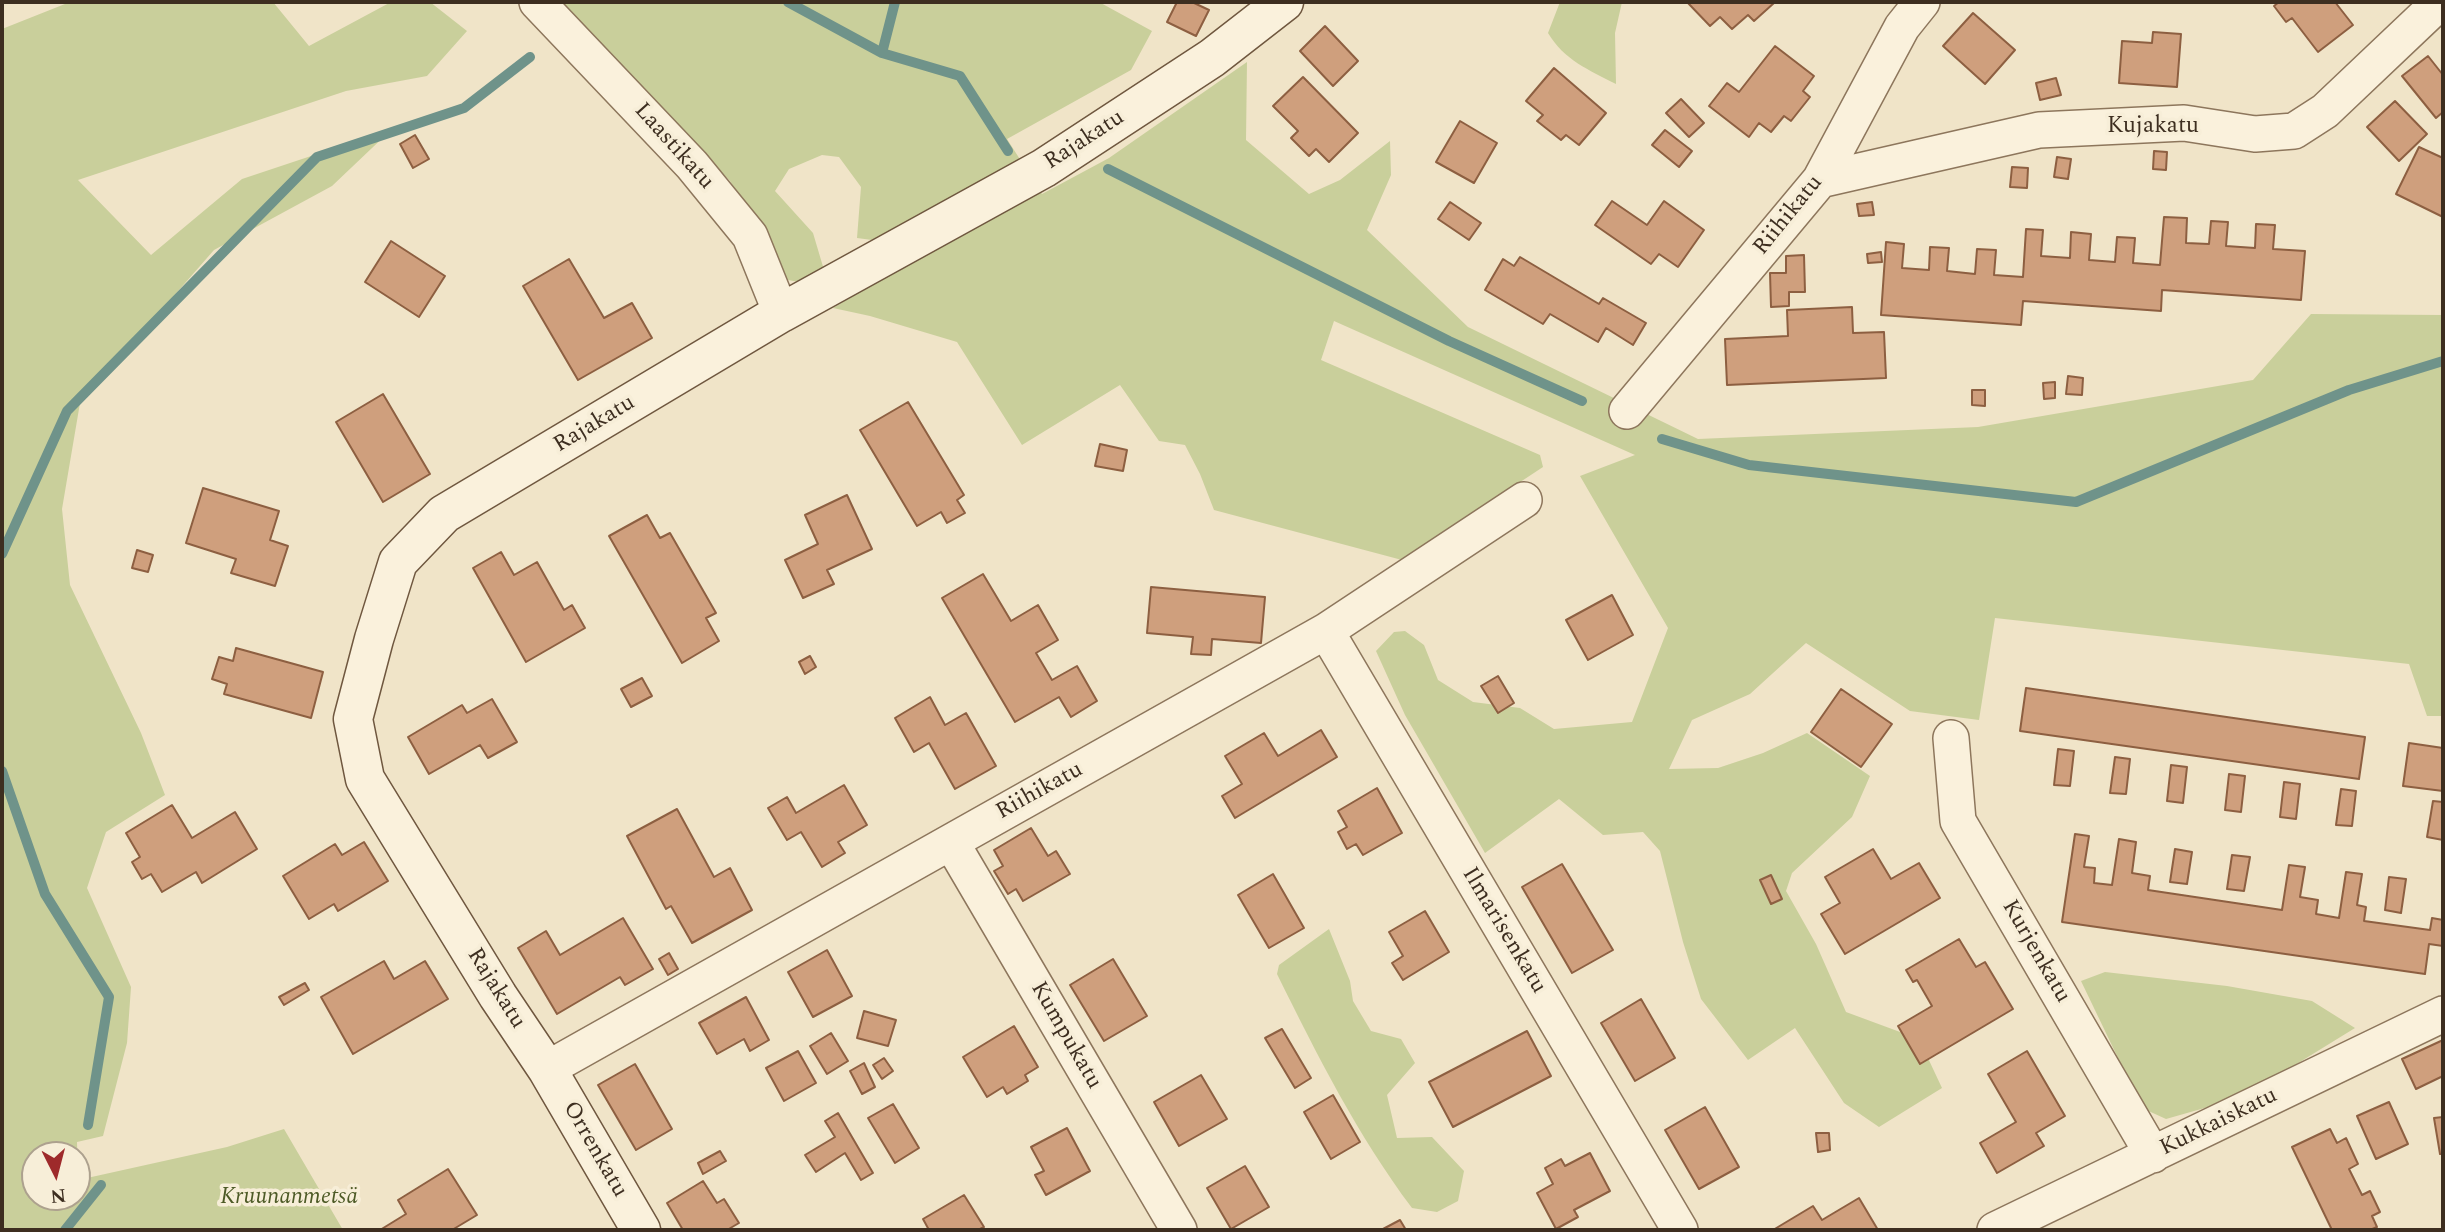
<!DOCTYPE html>
<html>
<head>
<meta charset="utf-8">
<style>
	body { margin:0 }
	#map { position:relative; width:2445px; height:1232px; overflow:hidden; background:#f0e4c8; font-family:Spectral,serif }
	canvas { display:block }
	.frame { position:absolute; inset:0; border:4px solid #3d2e20; pointer-events:none }
	.north { position:absolute; left:21px; top:1141px; width:70px; height:70px; box-sizing:border-box; background:#f7eed8; border:2px solid #ada18e; border-radius:50%; rotate:174deg; font-size:19px; font-weight:700; line-height:28px; text-align:center; color:#3d2e20 }
	.north::after { content:''; display:block; margin:auto; width:24px; height:32px; background:#9e2a2b; clip-path:polygon(50% 0,100% 100%,50% 72%,0 100%) }
</style>
</head>
<body>
<div id="map">
<canvas width="2445" height="1232"></canvas>
<div class="frame"></div>
<div class="north">N</div>
</div>
<script>
const g = document.querySelector('canvas').getContext('2d');
g.lineJoin = 'round';
function paint(path, color) {
  g.fillStyle = color;
  g.fill(path, 'evenodd');
}
function stroke(path, color, width, dash) {
  g.strokeStyle = color;
  g.lineWidth = width;
  g.lineCap = dash ? 'butt' : 'round';
  g.setLineDash(dash || []);
  g.stroke(path);
}
function write(font, color, halo, rows, align = 'center') {
  g.font = font + ' Spectral,serif';
  g.lineWidth = 7;
  g.setLineDash([]);
  g.textBaseline = 'middle';
  g.strokeStyle = halo;
  g.fillStyle = color;
  for (const [text, x, y, turn = 0] of rows) {
    g.save();
    g.translate(x, y);
    g.rotate((+turn || 0) * Math.PI / 180);
    g.textAlign = isNaN(turn) ? turn : align;
    if (halo) g.strokeText(text, 0, 0);
    g.fillText(text, 0, 0);
    g.restore();
  }
}
paint(new Path2D(`
	M70 2H273L309 46 391 2H430L467 31 427 76 346 91 78 180 151 255 242 179 392 129 332 186 214 250 80 403 62 509 70 585 141 733 165 795 106 832 87 888 131 987 127 1043 103 1136 77 1142 78 1180 227 1147 284 1129 343 1230H2V29ZM35 1155H77V1197H35Z
	M555 2H1099L1152 31 1131 70 1007 139 1042 194 1109 158 1247 62 1246 140 1309 194 1340 180 1390 141 1391 175 1367 230 1468 327 1698 439 1978 427 2253 380 2311 314 2443 315V716H2427L2409 664 1995 618 1979 720 1910 711 1806 643 1750 694 1692 720 1669 769 1718 768 1763 753 1807 733 1870 776 1852 817 1792 873 1786 891 1816 944 1846 1012 1919 1039 1942 1088 1879 1127 1844 1103 1795 1028 1748 1060 1701 999 1683 942 1660 851 1643 832 1603 835 1559 799 1485 853 1405 715 1376 651 1394 632 1405 631 1424 645 1438 680 1473 702 1520 708 1554 729 1632 722 1668 628 1580 476 1635 455 1334 321 1321 360 1540 455 1543 467 1402 560 1214 510 1200 474 1185 445 1159 441 1120 385 1022 445 957 342 870 316 833 308 965 229 909 223 872 240 857 238 861 187 839 157 822 155 789 169 775 191 813 233 824 270 804 283 788 280 730 181Z
	M1560 2H1622L1615 33 1616 84C1589 70 1564 60 1548 33Z
	M1329 929 1350 981 1353 1001 1371 1031 1401 1039 1415 1063 1387 1095 1397 1138 1432 1137 1464 1171 1458 1201 1437 1212 1412 1208C1358 1136 1317 1055 1277 974L1279 965Z
	M2105 972 2227 986 2312 1001 2355 1028 2243 1097 2166 1119 2142 1108 2081 981Z`), '#c9cf9b');
stroke(new Path2D(`
	M788 2 882 53 960 76 1008 151
	M882 53 895 2
	M1108 169 1449 341 1582 401
	M1662 439 1749 465 2076 502 2349 390 2443 361
	M2 554 67 411 317 157 464 108 530 57
	M2 771 45 894 109 997 88 1125
	M65 1230 101 1185`), '#6f938a', 10);
const building = new Path2D(`
	M1177 2H1192L1209 10 1196 36 1167 22Z
	M1687 2H1774V3L1754 21 1748 15 1732 29 1720 17 1710 26Z
	M2279 2H2335L2353 25 2318 52 2292 18 2286 22 2274 6Z
	M1973 13 2015 50 1985 84 1943 46Z
	M1325 26 1358 61 1333 86 1300 51Z
	M2153 32 2181 34 2177 87 2119 83 2122 41 2152 43Z
	M1775 46 1814 76 1803 91 1810 97 1791 121 1784 116 1771 132 1759 123 1749 137 1709 106 1727 83 1739 92Z
	M2428 56 2443 75V112L2436 118 2402 76Z
	M1554 68 1606 113 1579 145 1566 135 1561 140 1537 121 1543 115 1526 101Z
	M1303 77 1358 133 1329 162 1316 149 1309 156 1291 138 1298 131 1273 106Z
	M2056 78 2061 95 2040 100 2036 83Z
	M1681 99 1704 123 1689 137 1666 113Z
	M2395 101 2427 134 2399 161 2367 127Z
	M1460 121 1497 143 1474 183 1436 162Z
	M1665 130 1692 151 1679 167 1652 145Z
	M415 135 429 159 413 168 400 144Z
	M2419 147 2443 158V217L2396 194Z
	M2154 151 2167 152 2166 170 2153 169Z
	M2057 157 2071 159 2068 179 2054 177Z
	M2012 167 2028 168 2027 188 2010 187Z
	M1612 201 1647 225 1664 201 1704 230 1678 267 1659 254 1651 264 1595 225Z
	M1450 202 1481 223 1469 240 1438 219Z
	M1872 202 1874 215 1859 216 1857 204Z
	M2164 217 2187 218 2186 243 2209 244 2211 221 2228 222 2226 246 2255 248 2256 224 2275 225 2273 249 2305 251 2301 300 2162 290 2161 311 2023 301 2021 325 1881 315 1886 242 1904 244 1902 268 1929 270 1930 247 1949 248 1947 271 1975 274 1977 249 1996 250 1994 275 2023 277 2026 229 2043 230 2041 256 2070 258 2071 232 2091 234 2089 260 2115 262 2117 237 2135 238 2133 263 2160 265Z
	M391 241 445 276 419 317 365 282Z
	M1881 252 1882 262 1868 263 1867 254Z
	M1804 255 1805 292H1789V306L1771 307 1770 273H1786V256Z
	M1520 257 1599 304 1603 298 1646 323 1633 345 1606 328 1598 342 1550 314 1543 324 1485 290 1503 259 1514 266Z
	M569 259 604 318 632 303 652 338 578 380 523 286Z
	M1852 307 1853 333 1884 332 1886 378 1727 385 1725 339 1788 336 1787 310Z
	M2068 376 2083 378 2082 395 2066 394Z
	M2055 382V398L2044 399 2043 383Z
	M1972 390H1985V406L1972 405Z
	M383 394 430 474 383 502 336 422Z
	M908 402 964 495 957 500 965 513 947 523 941 512 917 526 860 430Z
	M1100 444 1127 450 1123 471 1095 466Z
	M203 488 279 511 270 540 288 546 275 586 231 573 236 559 186 543Z
	M847 495 872 549 827 570 834 584 803 598 785 560 818 544 805 515Z
	M647 515 660 538 670 533 716 613 706 618 719 641 682 663 609 536Z
	M137 550 153 555 148 572 132 568Z
	M501 552 514 575 537 562 564 610 572 605 585 628 526 662 473 568Z
	M983 574 1011 621 1038 605 1058 640 1036 653 1052 680 1077 666 1097 701 1071 717 1059 697 1015 722 942 598Z
	M1151 587 1265 597 1261 643 1212 639 1211 655 1191 654 1193 637 1147 633Z
	M1612 595 1633 635 1588 660 1566 620Z
	M236 648 323 672 311 718 224 694 227 684 212 679 219 657 233 661Z
	M810 656 816 667 805 674 799 662Z
	M1498 676 1514 703 1498 713 1481 686Z
	M642 678 652 696 631 707 621 689Z
	M2026 688 2365 737 2359 779 2020 731Z
	M1841 689 1892 724 1861 767 1811 732Z
	M930 697 945 725 966 713 996 766 955 789 929 743 914 752 895 718Z
	M492 699 517 742 488 758 480 745 429 774 408 737 462 705 467 713Z
	M1321 730 1337 757 1235 818 1222 796 1242 784 1225 756 1264 733 1278 756Z
	M2409 743 2443 748V791L2403 786Z
	M2058 749 2074 751 2070 786 2054 785Z
	M2115 757 2130 759 2126 794 2110 793Z
	M2171 765 2187 767 2183 803 2167 801Z
	M2229 774 2245 776 2241 812 2225 810Z
	M2284 782 2300 784 2296 819 2280 817Z
	M844 785 867 825 838 842 845 853 822 867 801 832 787 840 768 808 787 797 796 813Z
	M1377 788 1402 833 1363 855 1356 844 1347 849 1338 832 1347 827 1338 811Z
	M2341 789 2356 791 2352 826 2336 825Z
	M2433 801 2443 802V840L2427 837Z
	M172 805 192 838 235 812 257 849 202 883 196 872 162 892 151 874 142 879 132 862 140 857 126 833Z
	M677 809 714 877 730 868 752 910 692 943 671 906 666 909 627 836Z
	M1031 828 1048 856 1056 851 1070 874 1023 901 1016 889 1008 894 994 871 1003 866 994 850Z
	M2075 834 2089 836 2084 867 2095 868 2094 883 2112 885 2119 839 2136 842 2132 873 2150 876 2148 890 2282 910 2289 865 2305 867 2300 897 2318 900 2316 914 2339 918 2346 872 2362 874 2357 905 2366 907 2364 921 2430 930 2432 918 2443 920V946L2429 944 2425 974 2062 922Z
	M364 842 388 881 338 911 334 904 309 919 283 876 335 844 342 855Z
	M1873 849 1891 879 1919 863 1940 898 1845 954 1821 914 1840 903 1825 877Z
	M2175 849 2192 852 2187 884 2170 882Z
	M2232 855 2250 857 2244 891 2227 889Z
	M1562 864 1613 950 1572 973 1522 887Z
	M1273 874 1304 928 1269 948 1238 895Z
	M1771 875 1782 899 1771 904 1760 880Z
	M2389 877 2406 879 2401 913 2385 910Z
	M1425 911 1449 952 1403 980 1392 963 1403 956 1389 932Z
	M623 918 653 969 625 985 620 977 557 1014 518 948 546 931 560 955Z
	M1959 939 1976 967 1985 962 2013 1009 1920 1064 1898 1026 1932 1006 1917 980 1913 982 1906 970Z
	M827 950 852 996 813 1017 788 972Z
	M669 953 678 969 668 975 659 959Z
	M1113 959 1147 1016 1104 1041 1070 985Z
	M384 961 394 979 425 961 448 999 353 1054 321 997Z
	M305 983 309 990 284 1005 279 997Z
	M746 997 769 1040 750 1051 744 1039 717 1054 699 1023Z
	M1641 999 1675 1058 1635 1081 1601 1023Z
	M864 1011 896 1020 888 1046 857 1038Z
	M1014 1026 1038 1067 1025 1075 1028 1081 1007 1094 1003 1087 987 1097 963 1057Z
	M1282 1029 1311 1078 1295 1088 1265 1038Z
	M1527 1031 1551 1076 1453 1127 1429 1082Z
	M831 1033 848 1061 827 1074 810 1046Z
	M2443 1040V1076L2416 1089 2402 1059Z
	M798 1051 816 1083 784 1101 766 1068Z
	M2027 1051 2065 1116 2036 1133 2044 1146 1997 1173 1980 1143 2016 1122 1988 1074Z
	M884 1058 893 1071 882 1079 873 1065Z
	M864 1063 875 1087 862 1094 850 1071Z
	M635 1064 672 1129 636 1150 598 1085Z
	M1201 1075 1227 1119 1179 1146 1154 1102Z
	M1333 1095 1360 1142 1331 1159 1304 1112Z
	M2389 1102 2408 1144 2376 1159 2357 1116Z
	M893 1104 919 1148 895 1163 868 1118Z
	M1705 1107 1739 1167 1699 1189 1665 1130Z
	M838 1113 873 1173 861 1180 845 1153 816 1172 805 1155 835 1137 825 1121Z
	M2443 1117V1154H2440L2434 1118Z
	M1067 1128 1090 1171 1046 1195 1035 1175 1044 1171 1031 1147Z
	M2330 1129 2337 1143 2346 1138 2358 1164 2349 1169 2362 1195 2370 1191 2380 1212 2372 1216 2377 1227 2370 1230H2332L2292 1147Z
	M1816 1133H1829L1830 1150 1818 1152Z
	M720 1151 726 1161 703 1174 698 1163Z
	M1590 1153 1610 1191 1574 1210 1578 1217 1556 1229 1537 1193 1553 1184 1545 1168 1561 1159 1565 1166Z
	M1245 1166 1269 1207 1231 1229 1207 1188Z
	M448 1169 477 1215 452 1230H380L406 1214 398 1200Z
	M703 1181 717 1203 724 1199 739 1223 727 1230H683L667 1203Z
	M964 1195 984 1227 978 1230H929L923 1219Z
	M1859 1198 1878 1230H1773L1813 1206 1822 1220Z
	M1400 1220 1406 1230H1383V1229Z`);
paint(building, '#cf9f7d');
stroke(building, '#8d5f41', 2);
const street = new Path2D(`
	M537 2 692 165 750 236 781 313
	M1820 180 2039 130 2184 123 2255 134 2294 131 2325 111 2440 2
	M1627 411 1820 180 1902 27 1922 2
	M1326 631 1680 1230
	M1951 738 1958 821 2153 1155
	M951 842 1179 1230
	M547 1069 1326 631 1524 500
	M1995 1230 2443 1014`);
const secondary = new Path2D(`
	M641 1230 547 1069 498 996 365 779 353 719 374 639 398 562 444 514 781 313 1044 168 1212 58 1284 2`);
stroke(street, '#8d765c', 38);
stroke(secondary, '#6f573f', 41);
stroke(street, '#faf1dc', 35);
stroke(secondary, '#faf1dc', 38);
write('23px', '#3d2e20', '#f7eed8', [
	["Kujakatu",2153,127],
	["Rajakatu",1085,141,-33],
	["Laastikatu",673,147,48],
	["Riihikatu",1789,216,-51],
	["Rajakatu",595,425,-31],
	["Riihikatu",1040,792,-29],
	["Ilmarisenkatu",1503,931,59],
	["Kurjenkatu",2035,952,60],
	["Rajakatu",495,989,58],
	["Kumpukatu",1065,1036,60],
	["Kukkaiskatu",2219,1123,-26],
	["Orrenkatu",594,1150,60]
]);
write('italic 23px', '#4d5a26', '#f7eed8', [
	["Kruunanmetsä",289,1198]
]);
</script>
</body>
</html>
